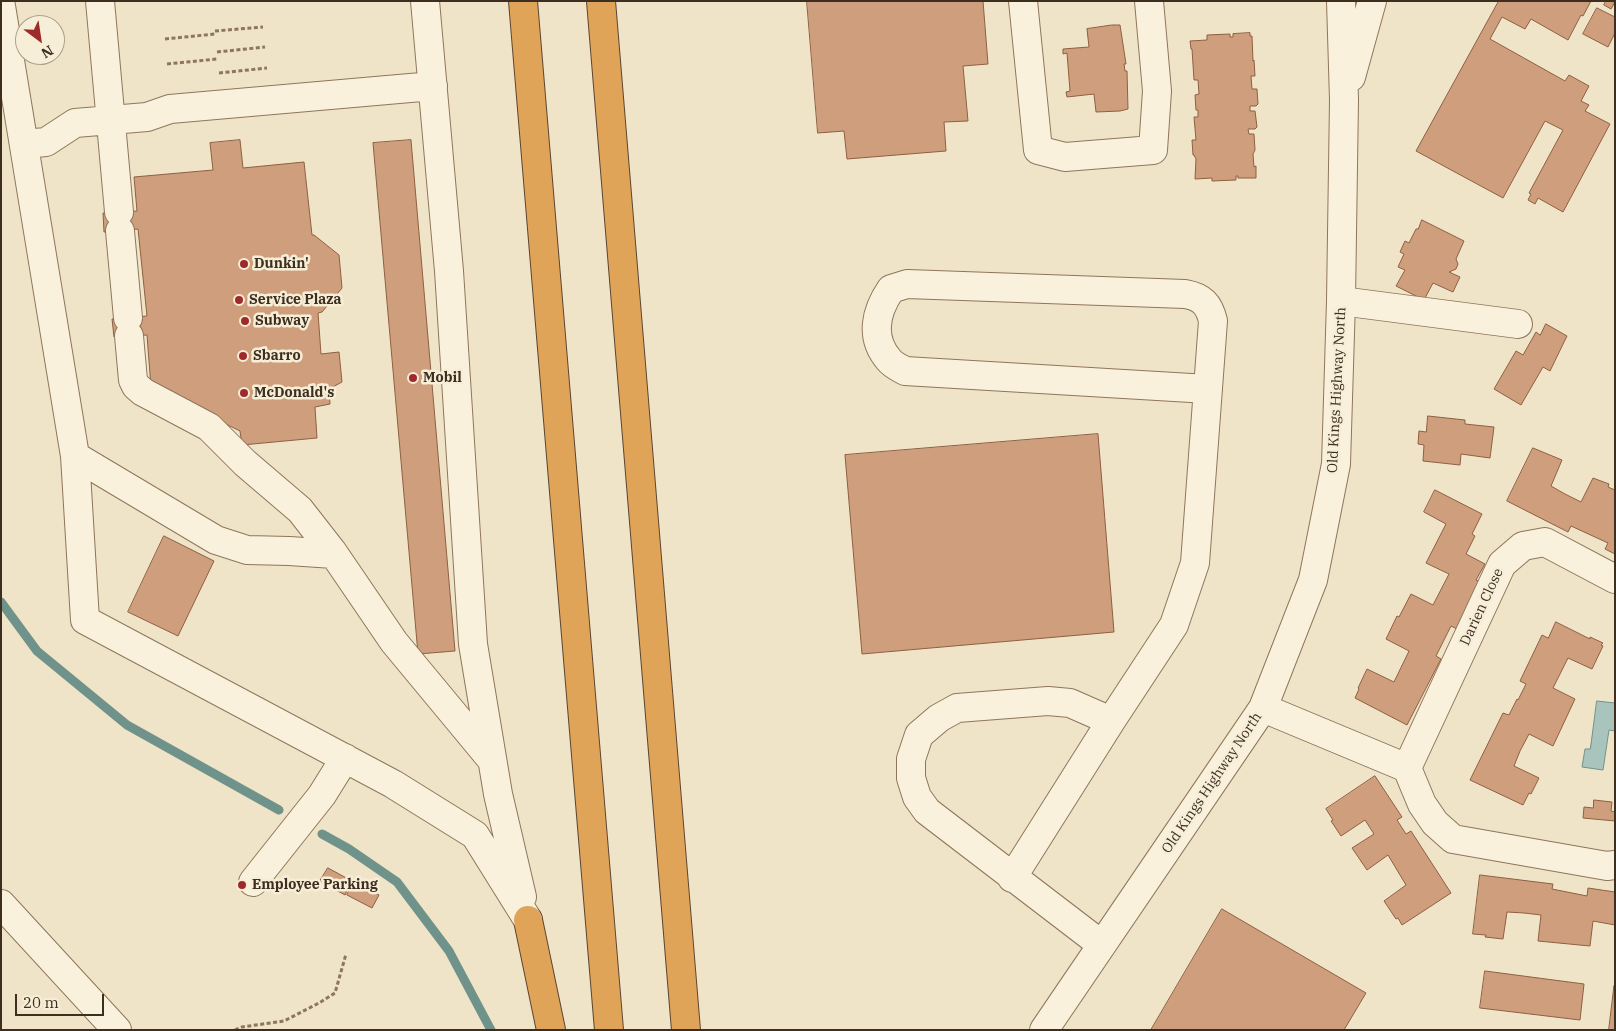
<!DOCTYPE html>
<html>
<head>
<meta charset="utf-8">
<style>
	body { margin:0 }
	#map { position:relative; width:1616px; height:1031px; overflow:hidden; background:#f0e4c8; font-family:"IBM Plex Serif",serif }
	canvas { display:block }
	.frame { position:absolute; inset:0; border:2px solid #3d2e20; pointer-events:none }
	.north { position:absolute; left:15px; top:15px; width:50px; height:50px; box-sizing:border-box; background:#f7eed8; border:1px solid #ada18e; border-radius:50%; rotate:149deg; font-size:14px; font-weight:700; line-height:20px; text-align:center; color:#3d2e20 }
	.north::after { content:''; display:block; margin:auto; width:18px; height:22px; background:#9e2a2b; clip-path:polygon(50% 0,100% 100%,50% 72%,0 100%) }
	.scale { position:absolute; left:15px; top:994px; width:89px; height:22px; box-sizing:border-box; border:2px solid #3d2e20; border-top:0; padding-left:6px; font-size:15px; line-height:18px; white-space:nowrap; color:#3d2e20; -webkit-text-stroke:4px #f7eed8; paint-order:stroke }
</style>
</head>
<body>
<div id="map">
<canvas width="1616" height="1031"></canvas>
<div class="frame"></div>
<div class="north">N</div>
<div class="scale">20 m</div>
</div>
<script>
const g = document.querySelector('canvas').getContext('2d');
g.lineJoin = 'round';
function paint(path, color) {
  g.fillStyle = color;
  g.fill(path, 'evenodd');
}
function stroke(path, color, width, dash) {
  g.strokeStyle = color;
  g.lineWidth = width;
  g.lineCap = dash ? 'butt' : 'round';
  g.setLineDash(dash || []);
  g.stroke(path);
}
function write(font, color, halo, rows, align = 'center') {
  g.font = font + ' "IBM Plex Serif",serif';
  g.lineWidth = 5;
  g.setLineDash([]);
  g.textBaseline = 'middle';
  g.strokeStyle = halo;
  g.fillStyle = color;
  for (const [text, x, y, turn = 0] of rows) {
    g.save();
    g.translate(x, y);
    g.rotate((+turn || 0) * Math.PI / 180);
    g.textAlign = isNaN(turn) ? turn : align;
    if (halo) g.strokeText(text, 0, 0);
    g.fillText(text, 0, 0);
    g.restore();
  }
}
const water = new Path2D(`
	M1597 701 1615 703V731L1609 730 1603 770 1582 767 1585 749H1590Z`);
paint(water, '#a9c4bc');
stroke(water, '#6f938a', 1);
stroke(new Path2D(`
	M1 602 37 651 127 725 279 810
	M322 834 349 849 397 882 449 951 491 1030`), '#6f938a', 9);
const building = new Path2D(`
	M807 1H983L988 64 963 66 968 121 944 122 946 151 847 159 844 131 818 133Z
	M1497 1H1591L1583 16 1581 15 1568 40 1531 19 1525 29 1502 17 1490 39 1565 81 1569 75 1589 86 1581 101 1589 105 1585 111 1610 124 1563 212 1538 198 1535 204 1528 200 1531 194 1529 193 1563 130 1545 121 1503 198 1416 151 1498 2Z
	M1606 1 1615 2 1611 9 1604 5Z
	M1597 8 1615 17V33L1608 47 1583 34Z
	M1112 25H1120L1126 64H1124L1125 71H1127L1128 109 1120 111 1096 112 1094 94 1067 97 1066 92 1070 91 1067 53 1063 54V49L1089 47 1087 29Z
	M1250 33V36H1252L1253 61 1254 60 1255 76H1251L1252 89H1257L1258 104 1256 106H1250V111H1255L1257 127 1255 129H1248L1249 134H1254L1255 150 1253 154 1254 167 1256 166V178H1238V176H1236V180L1212 181V178L1195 179 1196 159 1194 155H1193L1192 140H1196L1194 117H1198V110H1196L1195 95 1199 94 1198 80H1194L1192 49H1191L1190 41 1207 40V35L1230 34V37H1233V34Z
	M240 140 243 168 304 162 312 235H314L339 255 342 288 322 312 318 313 321 354 339 352 342 382 329 389 330 404 315 407 317 438 242 445 240 431 151 387 147 335 114 337 112 319 147 316 138 229 104 232 103 213 137 211 134 177 213 170 210 143Z
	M411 140 455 651 418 654 373 143Z
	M1422 220 1464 241 1456 259 1458 264 1456 269 1449 272 1460 277 1453 292 1433 283 1424 300 1396 286 1405 270 1398 267 1404 254 1400 252 1405 241 1409 243 1416 229H1418Z
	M1546 324 1567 336 1550 371 1543 367 1521 405 1494 389 1516 351 1523 355 1536 332 1540 335Z
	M1428 416 1465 420V424L1494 427 1490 458 1461 454 1460 465 1423 461 1424 445 1418 444 1419 431 1426 432Z
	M1098 434 1114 632 862 654 845 455Z
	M1533 448 1562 460 1551 486 1565 494 1581 502 1593 478 1609 484 1608 487 1615 490V554L1605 549 1608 543 1571 526 1568 532 1507 501Z
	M1435 490 1482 514 1472 534 1475 536 1466 554 1485 564 1476 580 1481 582 1457 629 1451 626 1436 656 1441 659 1407 725 1355 698 1359 689 1358 688 1367 669 1394 682 1409 651 1386 639 1397 616 1399 617 1411 594 1433 605 1449 574 1426 563 1446 524 1424 512Z
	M164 536 214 561 178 636 128 612Z
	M1556 622 1590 639V637L1603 643 1601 645 1603 646 1592 669 1568 658 1553 688 1575 699 1553 746 1529 734 1520 751 1514 766 1539 778 1531 794 1529 793 1523 805 1470 780 1503 713 1509 715 1517 699 1518 700 1526 684 1520 681 1542 635 1548 638Z
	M1375 776 1402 817 1397 820 1406 834 1411 831 1451 893 1402 925 1398 918 1396 919 1384 901 1406 885 1388 855 1367 870 1352 848 1374 834 1365 820 1341 836 1331 821 1333 820 1326 809Z
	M1594 800 1612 802 1611 811 1615 812V821L1583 818 1584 807 1593 808Z
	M328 868 352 881 345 895 320 881Z
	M1480 875 1553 884 1552 889 1587 896 1588 888 1615 892V925L1593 921 1590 946 1538 941 1541 915 1524 913 1507 912 1503 939 1485 937 1486 935 1473 934Z
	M354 882 379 895 372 908 347 895Z
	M1222 909 1366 993 1344 1030H1151Z
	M1485 971 1584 984 1580 1020 1480 1008Z
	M1614 986 1615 1030H1609Z`);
paint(building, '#cf9f7d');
stroke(building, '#8d5f41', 1);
const minor = new Path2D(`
	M100 1 119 212
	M425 1 449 271 473 644 498 794 522 897
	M1023 1 1038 150 1065 157 1153 150 1157 91 1149 1
	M1 6 75 456 85 620 393 784 475 835 528 920
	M1351 77 1372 1
	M24 144 46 142 75 123 147 117 170 109 433 86
	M120 231 128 318
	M1341 301 1518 324
	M129 336 133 380 136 386 143 392 209 427 245 463 300 510 332 551 394 642 491 759
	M75 456 216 540 247 550 289 551 334 554
	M1263 708 1407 768 1422 804 1435 823 1453 839 1607 866 1615 865
	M1407 768 1502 564 1523 546 1545 542 1615 579
	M1012 878 1111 721 1174 625 1195 563 1213 321C1209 304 1202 297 1185 294L907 284 891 289C876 311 869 337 889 360 893 365 900 368 905 371L1208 389
	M253 882 322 795 345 758
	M1 904 117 1030
	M1102 945 927 811 917 797 911 778V759L919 735 939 718 957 708 1048 701 1070 703 1111 721
	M1044 1030 1263 708 1313 580 1336 464 1341 301 1344 100 1341 1`);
const highway = new Path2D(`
	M523 1 609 1030
	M601 1 686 1030
	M528 920 551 1030`);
stroke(minor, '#8d765c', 30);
stroke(highway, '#5b4430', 30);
stroke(new Path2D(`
	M215 31 263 27
	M165 39 215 34
	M217 52 265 47
	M167 64 217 59
	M219 73 267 68
	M235 1030 242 1027 284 1021 319 1003 335 993 346 954`), '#8d765c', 3, [4, 2.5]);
stroke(minor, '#faf1dc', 28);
stroke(highway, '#e0a458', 28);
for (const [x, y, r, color] of [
	[244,264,5,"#9e2a2b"],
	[239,300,5,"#9e2a2b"],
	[245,321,5,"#9e2a2b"],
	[243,356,5,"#9e2a2b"],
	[413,378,5,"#9e2a2b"],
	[244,393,5,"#9e2a2b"],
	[242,885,5,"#9e2a2b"]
]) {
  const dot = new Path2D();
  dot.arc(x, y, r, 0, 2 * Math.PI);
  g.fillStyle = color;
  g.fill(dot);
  stroke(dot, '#f7eed8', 2);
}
write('bold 14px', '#3d2e20', '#f7eed8', [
	["Dunkin'",254,264],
	["Service Plaza",249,300],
	["Subway",255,321],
	["Sbarro",253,356],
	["Mobil",423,378],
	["McDonald's",254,393],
	["Employee Parking",252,885]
], 'left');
write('14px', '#3d2e20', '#f7eed8', [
	["Old Kings Highway North",1337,390,-87],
	["Darien Close",1482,607,-65],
	["Old Kings Highway North",1212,783,-56]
]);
</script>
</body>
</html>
